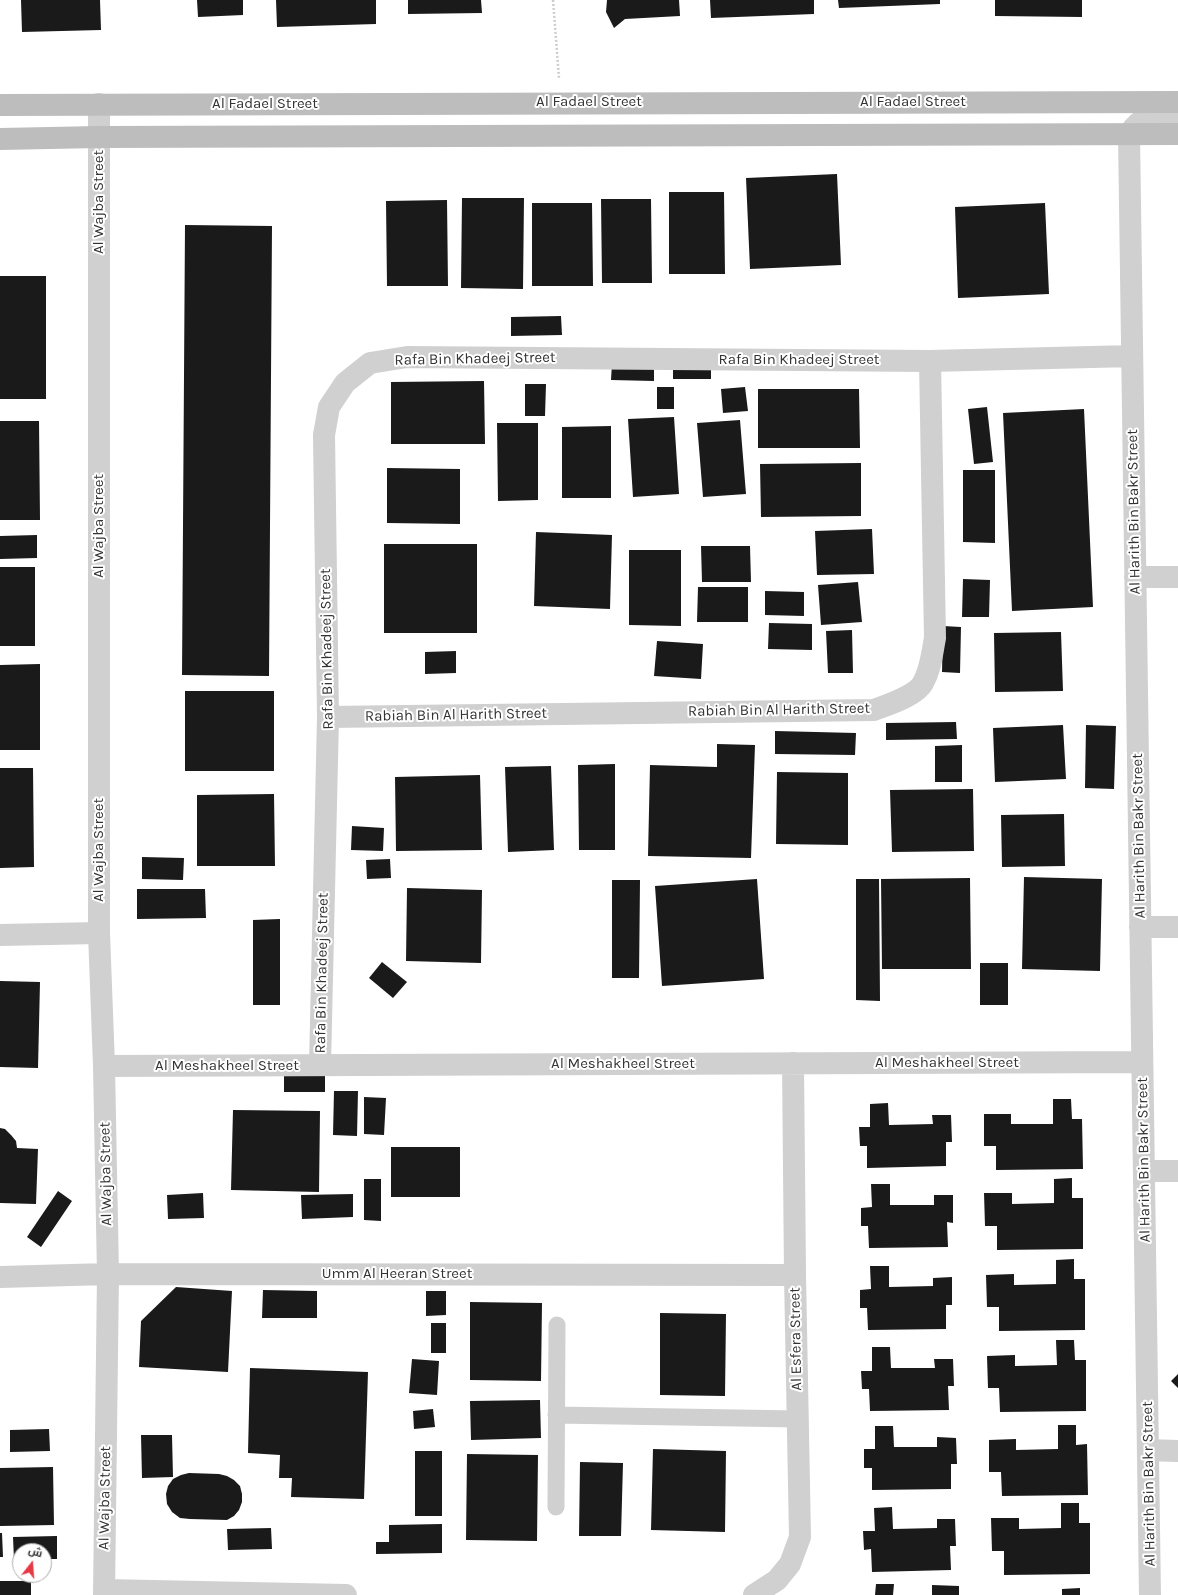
<!DOCTYPE html>
<html>
<head>
<meta charset="utf-8">
<style>
	body { margin:0 }
	#map { position:relative; width:1178px; height:1595px; overflow:hidden; background:#fff; font-family:Karla,Cairo,sans-serif }
	canvas { display:block }
	.north { position:absolute; left:12px; top:1543px; width:40px; height:40px; box-sizing:border-box; background:#fff; border:1px solid #adadad; border-radius:50%; rotate:17deg; font-size:11px; font-weight:700; line-height:16px; text-align:center; color:#333 }
	.north::after { content:''; display:block; margin:auto; width:14px; height:18px; background:#e63946; clip-path:polygon(50% 0,100% 100%,50% 72%,0 100%) }
</style>
</head>
<body>
<div id="map">
<canvas width="1178" height="1595"></canvas>
<div class="north">ش</div>
</div>
<script>
const g = document.querySelector('canvas').getContext('2d');
g.lineJoin = 'round';
function paint(path, color) {
  g.fillStyle = color;
  g.fill(path, 'evenodd');
}
function stroke(path, color, width, dash) {
  g.strokeStyle = color;
  g.lineWidth = width;
  g.lineCap = dash ? 'butt' : 'round';
  g.setLineDash(dash || []);
  g.stroke(path);
}
function write(font, color, halo, rows, align = 'center') {
  g.font = font + ' Karla,sans-serif';
  g.lineWidth = 4;
  g.setLineDash([]);
  g.textBaseline = 'middle';
  g.strokeStyle = halo;
  g.fillStyle = color;
  for (const [text, x, y, turn = 0] of rows) {
    g.save();
    g.translate(x, y);
    g.rotate((+turn || 0) * Math.PI / 180);
    g.textAlign = isNaN(turn) ? turn : align;
    if (halo) g.strokeText(text, 0, 0);
    g.fillText(text, 0, 0);
    g.restore();
  }
}
paint(new Path2D(`
	M21 0H100L101 30 22 32Z
	M197 0H243V15L198 17Z
	M276 0H376V24L277 27Z
	M408 0H481L482 13 408 14Z
	M607 0H679L680 16 625 19 614 28 606 12Z
	M710 0H814V14L711 18Z
	M838 0H940V4L839 8Z
	M995 0H1082V17L995 16Z
	M837 174 841 265 750 269 746 178Z
	M669 192H724L725 274H669Z
	M462 198H524L523 289 461 288Z
	M601 199H651L652 283H602Z
	M447 200 448 286H387L386 201Z
	M532 203H592L593 286H532Z
	M1045 203 1049 294 958 298 955 207Z
	M185 225 272 226 269 676 182 675Z
	M0 276H46V399H0Z
	M561 316 562 335 511 336V317Z
	M612 363 654 365V381L611 380Z
	M673 366H711V379H673Z
	M484 381 485 444H391V382Z
	M525 384H546L545 416H525Z
	M657 387H674V409H657Z
	M745 387 748 411 723 413 721 389Z
	M758 389H859L860 448H758Z
	M987 407 993 462 974 464 968 409Z
	M1084 409 1093 607 1012 611 1003 413Z
	M674 417 679 494 633 497 628 419Z
	M740 420 746 494 703 497 697 423Z
	M0 421H39L40 520H0Z
	M497 423H538V500L498 501Z
	M611 426V498H562V427Z
	M861 463V516L761 517 760 464Z
	M387 468 460 469V524L387 523Z
	M963 470H995V543L963 542Z
	M872 529 874 574 817 575 815 531Z
	M536 532 612 535 610 609 534 606Z
	M37 535V558L0 559V536Z
	M384 544H477V633H384Z
	M701 546H750L751 582H702Z
	M629 550H681V626L629 625Z
	M0 567H35V646H0Z
	M963 579 990 580 989 617H962Z
	M858 582 862 622 821 625 818 585Z
	M698 587H748V622H697Z
	M765 591 804 592V616L765 615Z
	M769 623 812 624V650L768 649Z
	M943 626 961 627 960 673 942 672Z
	M852 630 853 673H828L826 631Z
	M1061 632 1063 691 995 692 994 633Z
	M657 641 703 644 701 679 654 676Z
	M456 651V673L425 674V652Z
	M40 664V750H0V665Z
	M185 691H274V771H185Z
	M956 722 957 739 886 740V723Z
	M1063 725 1066 779 995 782 993 728Z
	M1086 725 1116 726 1114 789 1085 788Z
	M775 731 856 733 855 755 775 754Z
	M717 744 755 745 751 858 648 856 650 765 717 767Z
	M962 745V782H935V746Z
	M615 764V850H579L578 765Z
	M551 766 554 850 508 852 505 767Z
	M0 768H33L34 867 0 868Z
	M777 772 848 773V845L776 844Z
	M480 775 482 850 396 851 395 777Z
	M973 789 974 851 892 852 890 790Z
	M274 794 275 866H197V795Z
	M1064 814 1065 866 1002 867 1001 815Z
	M352 826 384 828 383 851 351 850Z
	M142 857 184 858 183 880 142 879Z
	M390 859 391 878 367 879 366 860Z
	M1024 877 1102 879 1100 971 1022 969Z
	M970 878 971 969H882L881 879Z
	M757 879 764 979 662 986 655 886Z
	M856 879H879L880 1001 856 1000Z
	M612 880H640L639 978H612Z
	M407 888 482 890 481 963 406 961Z
	M137 889H205L206 918 137 919Z
	M280 919V1005H253V920Z
	M382 962 407 982 393 998 369 978Z
	M980 963H1008V1005H980Z
	M0 981 40 982 38 1068 0 1067Z
	M325 1071V1092H284V1072Z
	M334 1091H358L357 1136 333 1135Z
	M364 1097 386 1098 384 1135 364 1134Z
	M1053 1099H1071L1072 1119H1082L1083 1169 996 1170V1146H984V1114H1011V1124H1053Z
	M888 1103 889 1125 933 1124 932 1115H951L952 1142H946V1166L867 1168V1146H860L859 1127H870V1104Z
	M233 1110 320 1111 319 1192 231 1190Z
	M0 1128 5 1129 11 1135 16 1141 17 1148 38 1149 36 1204 0 1203Z
	M391 1147H460V1197H391Z
	M1072 1178V1198H1083V1249L997 1250V1226H985L984 1193H1012V1204L1054 1203V1179Z
	M364 1179H381V1221L364 1220Z
	M871 1184H890V1205H934V1195H953V1223L947 1222 948 1247 869 1248 868 1226H861V1208L872 1207Z
	M58 1191 72 1201 41 1247 27 1237Z
	M203 1193 204 1218 168 1219 167 1195Z
	M353 1194V1217L302 1219 301 1195Z
	M1074 1259V1279H1085V1330L999 1331V1307H987L986 1275 1014 1274V1285L1056 1284V1260Z
	M870 1266H889V1287L933 1286V1278L952 1277V1305H946V1329L868 1330 867 1308H860V1290L871 1289Z
	M176 1287 232 1291 228 1372 139 1367 141 1321Z
	M263 1290 317 1291V1318H262Z
	M426 1291H446V1315L426 1316Z
	M470 1302 542 1303 541 1381 470 1380Z
	M660 1313 726 1314 725 1396 660 1395Z
	M431 1323H446V1353H431Z
	M1056 1340H1074L1075 1360H1086V1411L1000 1412 999 1388H988L987 1356 1015 1355V1366L1057 1365Z
	M872 1347H890L891 1368H935L934 1359H953L954 1386H948L949 1410 870 1411 869 1389H862L861 1371H872Z
	M412 1359 439 1361 437 1395 409 1393Z
	M250 1368 368 1372 364 1499 291 1497 292 1478H279L280 1455 248 1453Z
	M1178 1374V1388L1171 1381Z
	M540 1400 541 1438 471 1440 470 1401Z
	M433 1409 435 1427 414 1429 413 1411Z
	M1058 1425H1076V1445L1087 1444 1088 1495 1002 1496 1001 1472H989V1440L1016 1439V1450L1058 1449Z
	M875 1426H893L894 1447H937V1437L956 1438 957 1464H951V1489L872 1490V1468H864V1449H875Z
	M49 1429 50 1451 10 1452V1430Z
	M141 1435H172L173 1477 142 1478Z
	M653 1449 726 1451 725 1532 651 1530Z
	M415 1451H442V1516H415Z
	M467 1454 538 1455 537 1541 466 1540Z
	M580 1462 623 1463 621 1536H579Z
	M53 1467 54 1525 0 1526V1468Z
	M189 1473 219 1474 227 1476 234 1480 240 1486 242 1494V1502L239 1510 234 1516 227 1520 190 1519 180 1518 172 1512 167 1504 166 1494 168 1486 173 1479 181 1475Z
	M1061 1503H1079V1523H1090V1574L1004 1575V1551H992L991 1518H1019V1529L1061 1528Z
	M892 1507 893 1529 937 1528V1519H955L956 1546H950L951 1570 872 1572 871 1549 864 1550 863 1531H875L874 1508Z
	M442 1524V1553L376 1554V1542H389V1525Z
	M271 1528 272 1549 228 1550 227 1529Z
	M0 1533H2L3 1557H0Z
	M57 1536V1559H44V1551H20V1560H14L13 1537Z
	M0 1581H31V1595H0Z
	M876 1584H894L893 1595H875Z
	M932 1585 959 1586V1595H932Z
	M1080 1588V1595H1062V1589Z`), '#1a1a1a');
stroke(new Path2D(`
	M553 0 559 78`), '#cdcdcd', 2.5, [2, 2]);
stroke(new Path2D(`
	M556 1415 798 1419
	M556 1507 557 1325`), '#d0d0d0', 17);
stroke(new Path2D(`
	M99 104V933L104 1066 108 1274 104 1595
	M1135 577H1178
	M328 717 874 710C887 705 916 696 923 683 931 669 932 653 935 638L930 361
	M1140 927H1178
	M0 935 99 933
	M320 1065 328 717 324 435 329 407 345 383 370 363 407 357 930 361 1132 356
	M104 1066 1142 1062
	M1144 1171H1178
	M0 1277 108 1274 795 1275
	M1148 1450 1178 1451
	M104 1590 346 1595
	M754 1595 777 1580 790 1564 800 1537 795 1275 793 1063
	M1150 1595 1129 134C1142 113 1156 116 1178 116`), '#d0d0d0', 22);
stroke(new Path2D(`
	M0 105 1178 102
	M0 139 99 137 1178 134`), '#bdbdbd', 22);
write('15px', '#333', '#fff', [
	["Al Fadael Street",589,102],
	["Al Fadael Street",913,102],
	["Al Fadael Street",265,104],
	["Al Wajba Street",99,202,-90],
	["Rafa Bin Khadeej Street",475,359,-1],
	["Rafa Bin Khadeej Street",799,360],
	["Al Harith Bin Bakr Street",1134,512,-91],
	["Al Wajba Street",99,526,-90],
	["Rafa Bin Khadeej Street",327,649,-91],
	["Rabiah Bin Al Harith Street",779,710,-1],
	["Rabiah Bin Al Harith Street",456,715,-1],
	["Al Harith Bin Bakr Street",1139,836,-91],
	["Al Wajba Street",99,850,-90],
	["Rafa Bin Khadeej Street",322,973,-89],
	["Al Meshakheel Street",947,1063],
	["Al Meshakheel Street",623,1064],
	["Al Meshakheel Street",227,1066],
	["Al Harith Bin Bakr Street",1144,1160,-91],
	["Al Wajba Street",106,1174,-91],
	["Umm Al Heeran Street",397,1274],
	["Al Esfera Street",796,1339,-91],
	["Al Harith Bin Bakr Street",1149,1484,-91],
	["Al Wajba Street",105,1498,-89]
]);
</script>
</body>
</html>
